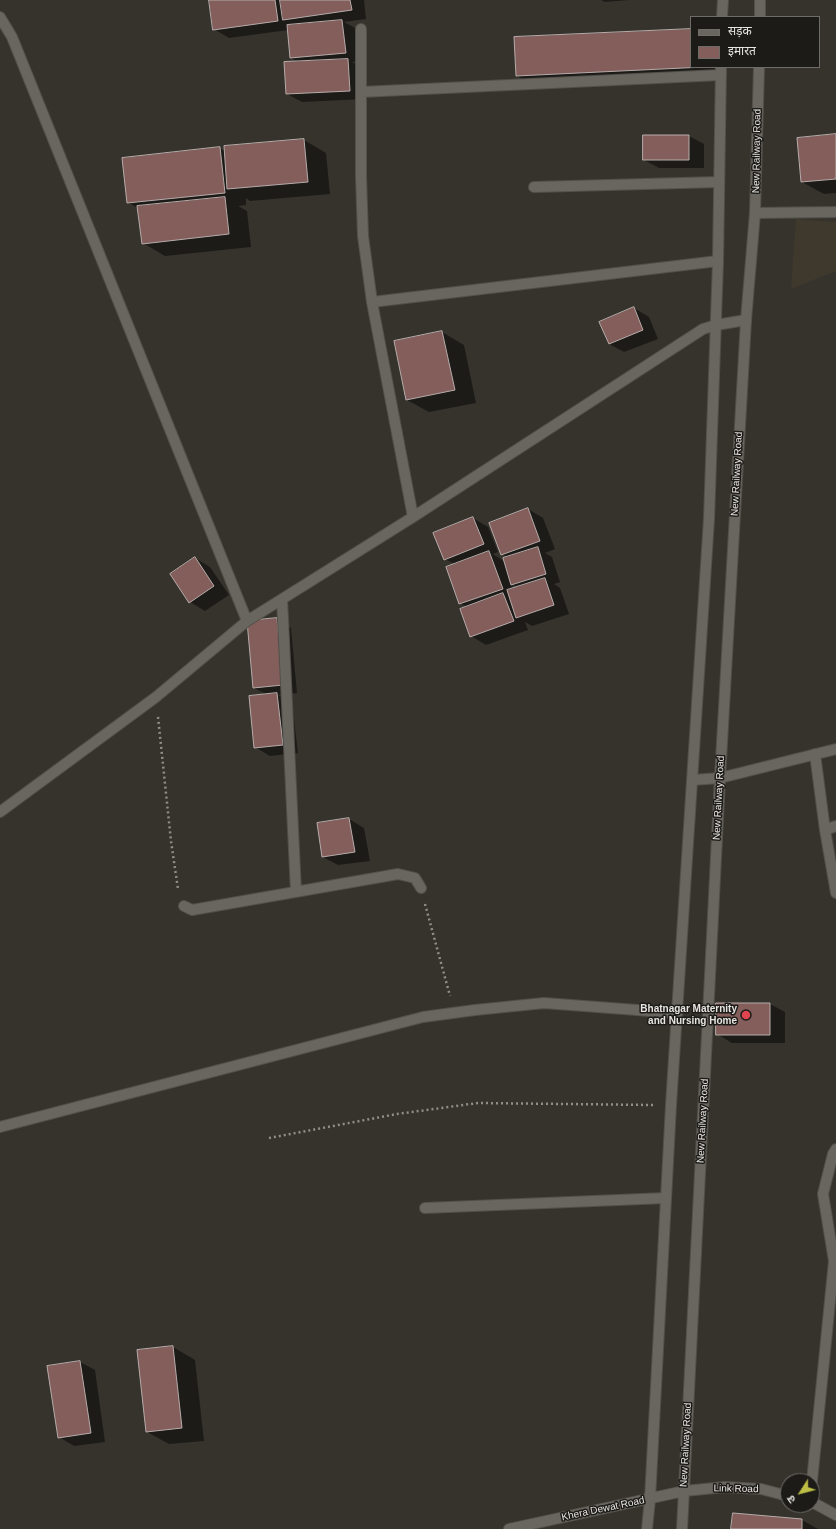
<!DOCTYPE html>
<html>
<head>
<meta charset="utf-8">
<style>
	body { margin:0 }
	#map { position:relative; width:836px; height:1529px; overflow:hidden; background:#36332d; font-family:Arial,"Noto Sans Devanagari",sans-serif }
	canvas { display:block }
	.legend { position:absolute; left:690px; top:16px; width:130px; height:52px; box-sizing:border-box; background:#1c1b18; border:1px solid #6d6c68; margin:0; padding:5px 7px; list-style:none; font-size:12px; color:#e7e5e1 }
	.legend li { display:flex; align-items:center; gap:8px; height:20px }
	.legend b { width:20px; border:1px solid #6d6c68 }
	.north { position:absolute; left:780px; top:1473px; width:40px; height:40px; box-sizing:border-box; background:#1c1b18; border:1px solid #6d6c68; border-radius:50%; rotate:234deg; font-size:11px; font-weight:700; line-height:16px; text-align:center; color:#e7e5e1 }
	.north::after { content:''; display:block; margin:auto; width:14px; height:18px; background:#bcbf44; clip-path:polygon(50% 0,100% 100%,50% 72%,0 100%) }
</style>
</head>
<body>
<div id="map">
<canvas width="836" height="1529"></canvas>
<ul class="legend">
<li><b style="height:5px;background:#69665f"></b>सड़क</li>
<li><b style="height:11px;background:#835e5b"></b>इमारत</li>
</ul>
<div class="north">उ</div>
</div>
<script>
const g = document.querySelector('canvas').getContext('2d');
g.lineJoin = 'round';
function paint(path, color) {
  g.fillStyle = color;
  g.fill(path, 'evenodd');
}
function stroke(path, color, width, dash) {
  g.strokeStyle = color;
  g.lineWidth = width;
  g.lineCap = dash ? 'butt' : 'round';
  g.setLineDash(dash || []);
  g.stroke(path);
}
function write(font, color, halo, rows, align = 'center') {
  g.font = font + ' Arial,sans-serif';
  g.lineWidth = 3;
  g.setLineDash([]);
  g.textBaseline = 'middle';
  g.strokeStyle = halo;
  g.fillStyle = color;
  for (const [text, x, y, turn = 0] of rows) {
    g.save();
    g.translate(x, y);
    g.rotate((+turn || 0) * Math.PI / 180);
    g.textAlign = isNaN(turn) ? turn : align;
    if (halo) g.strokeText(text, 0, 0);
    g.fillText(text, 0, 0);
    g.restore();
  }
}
paint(new Path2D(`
	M796 219 836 222V271L791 289Z`), '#3f392d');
paint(new Path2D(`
	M210 0H364L366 19 344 22 357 29 361 61 352 62 363 68 365 99 302 102 287 94 299 62 291 58 288 30 229 38 214 29Z
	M601 0H629L605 2Z
	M691 30V67H725L726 80 539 88 517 76Z
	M836 135V193L824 194 802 182Z
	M689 136 704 144V168H659L644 160Z
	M304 140 326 153 330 194 250 201 246 198V205L238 206 247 211 251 247 165 256 143 243 139 209 128 202 219 148 225 151Z
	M634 308 649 317 658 339 624 352 609 344Z
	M442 332 464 345 476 403 429 412 407 400Z
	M528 509 543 518 555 549 545 553 552 557 560 582 554 584 560 588 569 614 532 626 525 622 528 630 486 645 471 636 467 607 460 603 455 564 445 559 473 518 488 527 498 552 493 554 505 562 508 557 502 554ZM512 584 518 588 514 589Z
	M195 558 210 567 229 595 205 611 190 602Z
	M276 619 291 628 297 693 278 695 292 703 298 753 270 756 255 747 268 695 254 688Z
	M349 819 364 828 370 861 338 865 323 857 318 824Z
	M770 1004 785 1012V1043H732L717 1034Z
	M173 1347 195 1360 204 1441 169 1444 147 1432Z
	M80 1362 95 1370 105 1442 74 1446 59 1437Z
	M734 1514 802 1520 818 1529H732Z`), '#0007');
const building = new Path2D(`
	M209 0H275L278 21 213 30Z
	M280 0H350L352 10 283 20Z
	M342 20 346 53 290 58 287 25Z
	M691 29V67H704L516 76 514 37Z
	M348 59 350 91 286 94 284 62Z
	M836 134V179L801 182 797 138Z
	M643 135H689V160H643Z
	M304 139 308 182 227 189 224 146Z
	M220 147 225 193 127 203 122 158Z
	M225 197 229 234 142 244 137 206Z
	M634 307 643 330 609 344 599 322Z
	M442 331 455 390 406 400 394 341Z
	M528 508 540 541 501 555 489 523Z
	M473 517 484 544 444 560 433 533Z
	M538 547 546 574 511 585 503 558Z
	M489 551 503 589 459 604 446 567Z
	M195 557 214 586 189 603 170 574Z
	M545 578 554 605 516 618 507 590Z
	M503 593 514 621 470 637 460 609Z
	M277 618 283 685 253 688 247 621Z
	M277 693 283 745 254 748 249 696Z
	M349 818 355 852 322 857 317 823Z
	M716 1003H770V1035H716Z
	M173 1346 182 1428 146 1432 137 1350Z
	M80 1361 91 1433 58 1438 47 1366Z
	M733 1513 802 1519V1529H731Z`);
paint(building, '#835e5b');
stroke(building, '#b6acab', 1);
const lane = new Path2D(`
	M534 187 719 182`);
const street = new Path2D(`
	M0 17 12 37 247 621
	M361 29V176L363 236 372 302 413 517
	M361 92 721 75
	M755 213 836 212
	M372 302 718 261
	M282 599 296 892
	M815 754 825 830 836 893
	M692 780 720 778 836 749
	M0 812 156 697 247 621 413 517 703 329 716 325 746 320
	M825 830 836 826
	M184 906 192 910 398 874 415 878 421 888
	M0 1127 423 1017 475 1010 544 1003 677 1013
	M425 1208 666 1198
	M812 1481 834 1261 823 1194 833 1154 836 1149
	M812 1502 836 1515
	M509 1529 684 1491 725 1487 761 1489 788 1496`);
const secondary = new Path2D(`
	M722 17 723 0
	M760 17V0
	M647 1529 650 1499 671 1105 709 519 718 261 721 67
	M682 1529 720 778 746 320 755 213 759 67`);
stroke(lane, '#52504a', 12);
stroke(street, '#52504a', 12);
stroke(secondary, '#52504a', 12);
stroke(new Path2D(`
	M158 717 171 841 178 889
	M425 904 450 996
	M269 1138 397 1114 478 1103 654 1105`), '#918e89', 2.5, [2, 3]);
stroke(lane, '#69665f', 10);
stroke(street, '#69665f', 10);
stroke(secondary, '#69665f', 10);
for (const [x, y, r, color] of [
	[746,1015,5,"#e0444e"]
]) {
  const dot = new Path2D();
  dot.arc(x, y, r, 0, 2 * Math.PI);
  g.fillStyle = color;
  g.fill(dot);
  stroke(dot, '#1c1b18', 1.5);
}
write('10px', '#e7e5e1', '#1c1b18', [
	["New Railway Road",757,151,-89],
	["New Railway Road",737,474,-87],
	["New Railway Road",719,798,-87],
	["New Railway Road",703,1121,-87],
	["New Railway Road",686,1445,-87],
	["Link Road",736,1489,1],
	["Khera Dewat Road",603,1509,-12]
]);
write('bold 10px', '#e7e5e1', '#1c1b18', [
	["Bhatnagar Maternity",737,1009],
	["and Nursing Home",737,1021]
], 'right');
</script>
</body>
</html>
